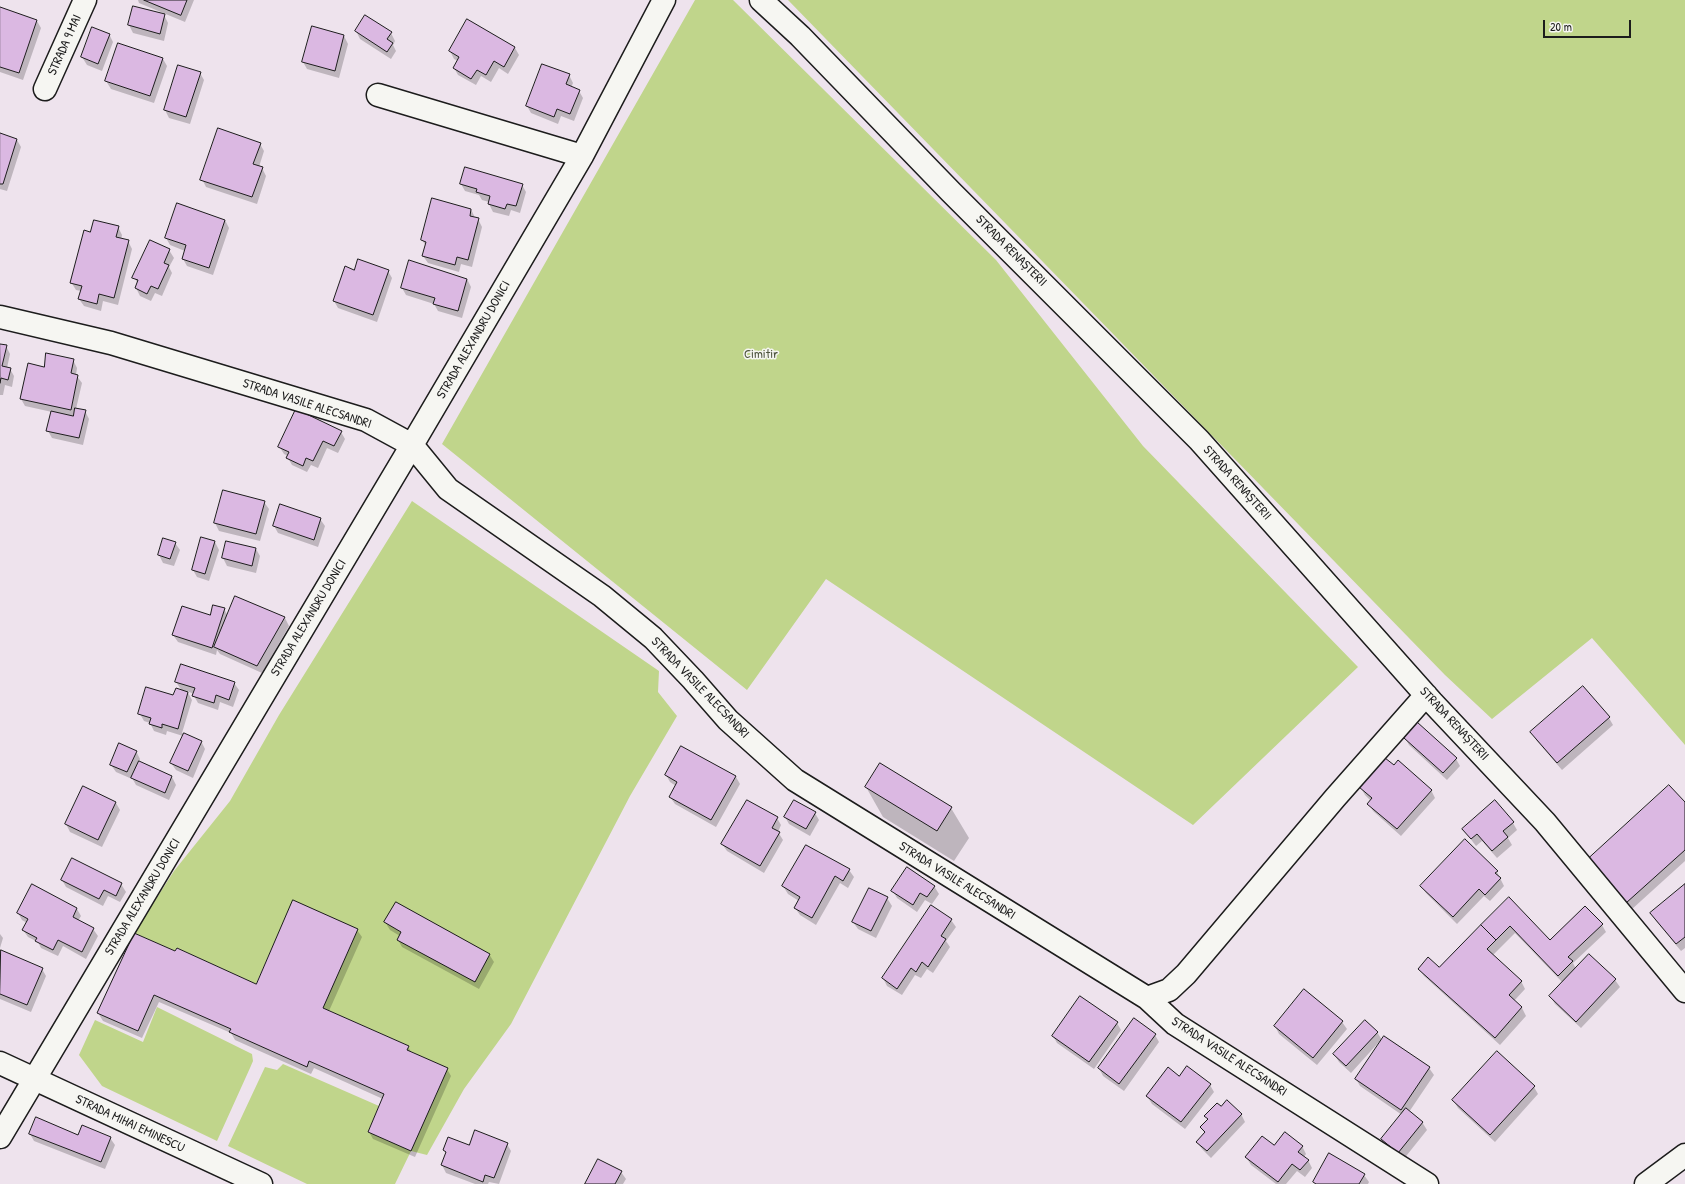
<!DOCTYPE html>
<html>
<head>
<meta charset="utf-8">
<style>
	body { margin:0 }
	#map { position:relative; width:1685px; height:1184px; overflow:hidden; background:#eee3ed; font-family:"Patrick Hand",sans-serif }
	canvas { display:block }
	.scale { position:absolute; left:1543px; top:20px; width:88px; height:18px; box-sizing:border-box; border:2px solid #1c1c1c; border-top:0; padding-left:5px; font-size:12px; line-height:14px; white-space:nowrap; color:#1c1c1c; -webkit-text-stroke:3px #f6f6f2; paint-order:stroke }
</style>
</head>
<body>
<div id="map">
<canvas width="1685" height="1184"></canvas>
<div class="scale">20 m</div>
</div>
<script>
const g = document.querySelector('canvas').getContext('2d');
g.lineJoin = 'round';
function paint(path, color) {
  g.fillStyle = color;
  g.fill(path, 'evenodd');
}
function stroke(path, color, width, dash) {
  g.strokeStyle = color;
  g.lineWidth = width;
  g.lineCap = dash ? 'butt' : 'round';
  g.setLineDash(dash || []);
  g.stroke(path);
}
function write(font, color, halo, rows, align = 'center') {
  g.font = font + ' "Patrick Hand",sans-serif';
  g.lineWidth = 3;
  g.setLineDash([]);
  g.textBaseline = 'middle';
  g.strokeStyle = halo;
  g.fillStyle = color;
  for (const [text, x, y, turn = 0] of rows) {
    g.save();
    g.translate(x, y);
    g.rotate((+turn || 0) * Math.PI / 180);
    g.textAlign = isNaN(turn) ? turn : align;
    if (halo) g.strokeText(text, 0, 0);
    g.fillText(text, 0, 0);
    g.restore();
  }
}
paint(new Path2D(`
	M695 0H733L996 260 1143 446 1358 667 1193 825 826 579 747 690 442 444Z
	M788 0H1685V745L1592 638 1492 719 1445 675Z
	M412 501 659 671 658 692 677 716 630 796 511 1024 464 1089 427 1155 411 1151 395 1184H307L228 1146 265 1067 277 1070 283 1064 379 1106 368 1132 410 1150 447 1068 407 1050 409 1046 323 1008 293 901 256 984 177 948 175 951 134 933 174 871 230 801 279 715Z
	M157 1007 252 1054 253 1061 250 1068 217 1141 102 1086 79 1055 95 1020 143 1042Z`), '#c0d58b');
paint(new Path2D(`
	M138 0H194L185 22 139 3Z
	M0 8 37 21 41 28 23 80 0 72Z
	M164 15 168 23 164 41 133 33 129 25Z
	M468 20 515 48 519 55 508 74 499 68 491 82 481 76 476 85 458 75 454 68 458 61 454 59 450 51Z
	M312 27 344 36 348 44 339 78 307 69 303 62Z
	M356 31 391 33 395 41 393 45 396 51 391 59 360 39Z
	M109 34 113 42 102 71 87 65 82 57Z
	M163 59 167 66 154 103 111 89 106 81Z
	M200 73 204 80 190 124 169 118 165 110Z
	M569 75 573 83 571 88 579 91 583 98 574 121 561 116 558 124 531 113 527 106Z
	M1 134 17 140 21 147 7 191 0 189Z
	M260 144 264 151 259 167 262 168 266 176 257 204 206 187 202 179Z
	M461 184 522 185 526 192 520 213 511 210 509 216 493 212 489 204V202L482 200 479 195 465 191Z
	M471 209 475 218 478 219 482 227 472 267 461 264 459 272 428 263 423 256 426 246 422 240Z
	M225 220 229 228 213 275 187 266 183 259 185 251 170 245 166 238Z
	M118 227 122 235 121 240 128 241 132 249 118 305 103 301 101 311 84 306 79 299 81 291 76 290 71 282 91 234Z
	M169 250 174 258 169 267 172 273 162 296 155 293 151 301 140 296 136 288 138 284 134 277Z
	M354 271H388L392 278 377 322 338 308 334 301Z
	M467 279 471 287 462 318 438 311 434 304 406 295 402 288Z
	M0 345 6 346 10 354 7 368 10 369 14 376 12 387 5 385 3 395H0Z
	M73 360 77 368 76 375 82 383 76 409 85 411 89 419 83 445 52 438 48 431 52 412 25 406 21 399 44 368Z
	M341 432 345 439 338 453 327 448 318 468 311 465 307 472 292 465 288 458V456L284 454 279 446Z
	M224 491 264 502 269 509 260 541 219 531 215 523Z
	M320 519 325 526 318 547 278 533 274 526Z
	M215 542 219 550 209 581 197 577 193 570Z
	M227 542 256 549 260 556 256 573 227 566 223 558Z
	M175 543 180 550 174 566 163 563 159 555Z
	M236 597 285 618 289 626 262 673 220 654 217 650 216 655 178 642 173 635 224 609 228 616Z
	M176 682 234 683 239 690 233 707 220 702 218 710 198 703 194 696V694L187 691 192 700 182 733 201 741 205 749 193 778 176 770 171 763 183 736 167 731 166 735 154 731 150 723 144 721 140 714 182 691Z
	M1609 718 1613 725 1562 770 1536 740 1532 732Z
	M1405 738 1456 759 1460 766 1447 780 1409 745Z
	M681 747 736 777 740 784 716 827 675 804 670 797 676 786 670 782 666 775Z
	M136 751 140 759 139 762 172 777 176 785 169 800 136 785 132 778V779L116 772 111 765Z
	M1394 767 1431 790 1435 798 1401 836 1373 811 1369 804 1371 801 1365 795 1361 788Z
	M866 787 951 808 969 838 954 861 883 817Z
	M1495 802 1513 823 1517 830 1508 838 1512 845 1497 858 1482 841 1476 846 1463 829Z
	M116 803 120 810 102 847 70 832 66 824Z
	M1685 804V861L1631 910 1592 867Z
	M815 813 819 820 810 836 789 824 785 817Z
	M777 818 781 825 778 832 783 840 764 873 727 851 722 844Z
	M1465 841 1497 872 1504 886 1490 901 1484 896 1457 924 1426 893 1421 886Z
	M849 870 854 877 848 888 840 883 816 925 800 915 795 908 799 901 788 894 783 886Z
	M62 880 121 884 126 892 120 902 108 896 103 906 66 887Z
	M33 886 77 909 81 916 78 921 93 929 98 936 86 959 63 946 58 956 41 948 38 942 28 937 23 930 27 923 22 920 18 913Z
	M934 886 939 894 932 904 925 900 917 912 897 898 893 891Z
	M1685 886V948L1681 951 1656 921 1651 914Z
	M870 889 887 898 892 906 876 938 858 929 853 922Z
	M1509 898 1550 941 1602 925 1606 932 1573 963 1576 969 1589 955 1615 980 1620 987 1581 1028 1555 1004 1550 996 1563 983 1515 933 1492 956 1521 981 1525 989 1514 1001 1522 1008 1526 1016 1500 1045 1424 976 1419 969H1439Z
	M951 920 956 927 946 941 950 947 933 973 927 969 921 978 915 975 902 995 887 986 883 978Z
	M385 922 489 954 494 962 479 989 402 947 398 940 400 936 390 930Z
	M357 930 362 937 329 1011 408 1047 412 1053 447 1069 451 1076 415 1157 373 1139 369 1132 383 1099 314 1068 311 1074 235 1040 231 1033 159 1002 142 1038 103 1021 98 1013 135 935 256 985Z
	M0 934 3 938 0 948Z
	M1 952 42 969 46 976 31 1012 0 999V955Z
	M1304 991 1342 1022 1347 1029 1317 1065 1279 1034 1275 1026Z
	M1117 1023 1121 1030 1094 1069 1057 1043 1053 1036Z
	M1377 1032 1382 1040 1429 1068 1434 1075 1409 1112 1422 1122 1427 1130 1403 1160 1387 1147 1382 1140 1402 1115 1360 1086 1356 1079 1380 1043 1379 1042 1351 1073 1339 1062 1334 1054Z
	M1155 1035 1159 1042 1124 1091 1103 1076 1099 1068Z
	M1497 1053 1534 1087 1538 1094 1495 1142 1458 1108 1453 1100Z
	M1179 1077 1210 1085 1214 1092 1185 1129 1152 1104 1147 1096Z
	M1221 1107 1241 1114 1245 1122 1211 1158 1202 1149 1197 1142 1205 1134 1201 1127 1208 1120 1206 1116Z
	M30 1134 110 1138 115 1145 105 1169 34 1141Z
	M507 1144 511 1151 499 1184 489 1182 488 1184H475L446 1173 442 1165 446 1154 444 1150 470 1146Z
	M1302 1146 1306 1154 1304 1157 1308 1160 1312 1168 1305 1177 1297 1171 1286 1184H1276L1251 1165 1246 1157 1274 1147Z
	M621 1172 626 1179 623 1184H586Z
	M1364 1175 1369 1182 1368 1184H1315L1314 1182Z`), '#0003');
const building = new Path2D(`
	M144 0H187L181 15Z
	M133 6 165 14 160 34 128 25Z
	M0 7 37 20 19 73 0 67Z
	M365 15 392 32 387 39 393 43 387 52 355 31Z
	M467 19 515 47 504 67 494 61 486 75 477 70 471 79 453 68 459 57 449 51Z
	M312 26 344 35 335 71 302 62Z
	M92 27 110 34 98 64 81 57Z
	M118 43 163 58 150 96 105 81Z
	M542 64 570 74 566 84 580 90 570 114 557 109 554 117 526 106Z
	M178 65 201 72 186 117 164 110Z
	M218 128 261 143 253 164 263 167 252 197 200 180Z
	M0 133 17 139 3 184H0Z
	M465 167 523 184 516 206 507 204 505 209 488 204 490 196 476 192 477 189 460 184Z
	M432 198 471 209 470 216 479 218 468 260 457 257 455 265 422 256 426 242 421 240Z
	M177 203 225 220 209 268 182 259 186 245 165 238Z
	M94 220 119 226 116 237 129 240 114 298 99 294 97 304 78 299 82 286 70 283 84 230 90 232Z
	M150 240 170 249 164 263 169 265 158 289 151 286 147 294 135 288 138 280 132 278Z
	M358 259 389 270 373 315 333 301 345 266 354 270Z
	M409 260 467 279 458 311 433 304 435 298 401 288Z
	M0 344 7 345 2 366 11 368 8 380 1 378 0 383Z
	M46 353 74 359 71 373 78 375 71 410 20 399 28 363 44 367Z
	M75 408 86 410 79 438 46 431 51 411 73 416Z
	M296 409 342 431 334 446 323 441 313 461 306 458 303 466 286 458 289 452 278 447Z
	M223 490 265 501 256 534 214 523Z
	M280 504 321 518 314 540 273 526Z
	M201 537 215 541 205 574 192 570Z
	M163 538 176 542 170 559 158 555Z
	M226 541 256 548 252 566 222 558Z
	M235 596 285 617 257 666 214 647Z
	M213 605 225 608 212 648 172 635 182 606 210 615Z
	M181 664 235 682 229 700 216 695 214 703 192 696 195 688 175 682Z
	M1583 686 1610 717 1557 763 1530 732Z
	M146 687 173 695 176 688 188 692 178 729 162 724V728L149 724 151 718 138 714Z
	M1417 722 1457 758 1443 773 1404 738Z
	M184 733 202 741 188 771 170 763Z
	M119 743 137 751 127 772 110 765Z
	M681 746 736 776 711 820 669 797 677 782 665 775Z
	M1385 758 1394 765 1398 760 1432 790 1397 829 1367 804 1372 798 1359 787Z
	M139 761 172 776 165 793 131 778Z
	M880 763 952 807 937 831 865 787Z
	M1669 785 1685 802V850L1626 903 1587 860Z
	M83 786 116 802 98 840 65 824Z
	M747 800 778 817 772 828 780 832 760 866 721 844Z
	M794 800 816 812 806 829 784 817Z
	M1495 800 1514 822 1503 831 1508 837 1492 851 1477 834 1471 839 1462 829Z
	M1465 839 1498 871 1495 873 1501 878 1485 895 1479 889 1453 917 1420 886Z
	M806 845 850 869 843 881 835 876 812 918 794 908 800 897 782 886Z
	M72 858 122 883 116 896 104 890 99 899 61 880Z
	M907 867 935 886 927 897 920 893 913 905 891 891Z
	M32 884 77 908 73 917 94 928 82 952 58 940 53 950 35 941 37 938 22 930 28 919 17 913Z
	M1685 884V937L1676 944 1650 913Z
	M869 888 888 897 871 931 852 922Z
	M1509 897 1550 940 1585 906 1603 924 1568 957 1573 961 1558 976 1510 926 1496 940 1481 925Z
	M293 900 358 929 323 1008 409 1046 407 1050 448 1068 411 1151 368 1132 384 1094 309 1061 307 1067 229 1032 231 1029 154 995 138 1031 97 1013 134 933 175 951 177 948 256 984Z
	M396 902 490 954 475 982 397 940 401 932 384 922Z
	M931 905 952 919 941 936 946 939 928 967 922 962 916 972 911 968 897 989 882 978Z
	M1481 925 1496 940 1487 949 1522 981 1509 995 1522 1007 1495 1038 1418 969 1428 957 1439 967Z
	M1 950 43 968 27 1005 0 994Z
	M1589 954 1616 979 1576 1022 1549 996Z
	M1304 989 1343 1021 1313 1058 1274 1026Z
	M1080 996 1118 1022 1089 1062 1052 1036Z
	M1134 1018 1156 1034 1119 1084 1098 1068Z
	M1365 1020 1378 1032 1346 1066 1333 1054Z
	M1384 1036 1430 1067 1401 1110 1355 1079Z
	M1497 1051 1535 1086 1490 1135 1452 1100Z
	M1187 1066 1211 1084 1181 1122 1146 1096 1168 1067 1179 1076Z
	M1227 1100 1242 1114 1207 1151 1196 1142 1205 1132 1200 1127 1208 1119 1204 1116 1217 1103 1221 1106Z
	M1406 1108 1423 1122 1398 1153 1381 1139Z
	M36 1117 78 1135 82 1125 111 1137 101 1162 29 1134Z
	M475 1130 508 1143 494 1178 485 1175 483 1182 441 1165 446 1152 443 1150 448 1137 469 1145Z
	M1285 1132 1303 1146 1298 1152 1309 1160 1300 1170 1292 1164 1278 1182 1245 1157 1262 1136 1274 1145Z
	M1329 1153 1365 1174 1359 1184H1316L1313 1182Z
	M598 1159 622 1171 615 1184H585Z`);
paint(building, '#dbb8e2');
stroke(building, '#1c1c1c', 1);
const minor = new Path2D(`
	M761 0 800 36 951 192 1199 440 1432 702 1545 822 1685 991
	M45 89 85 0
	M378 95 582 156
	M0 317 111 343 366 420 412 445 448 489 602 596 653 638 693 680 728 720 795 780 1147 998 1175 1024 1427 1184
	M1147 998 1169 990 1186 974 1335 798 1426 695
	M0 1063 261 1184
	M0 1137 412 445 582 156 664 0
	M1646 1184 1685 1155`);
stroke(minor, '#1c1c1c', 25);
stroke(minor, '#f6f6f2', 22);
write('13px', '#1c1c1c', '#f6f6f2', [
	["STRADA 9 MAI",65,45,-66],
	["STRADA RENAȘTERII",1011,251,45],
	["STRADA ALEXANDRU DONICI",474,340,-60],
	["STRADA VASILE ALECSANDRI",307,404,18],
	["STRADA RENAȘTERII",1237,483,48],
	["STRADA ALEXANDRU DONICI",309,618,-59],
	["STRADA VASILE ALECSANDRI",700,688,46],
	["STRADA RENAȘTERII",1454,724,47],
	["STRADA VASILE ALECSANDRI",957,881,32],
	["STRADA ALEXANDRU DONICI",143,897,-59],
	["STRADA VASILE ALECSANDRI",1229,1057,33],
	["STRADA MIHAI EMINESCU",130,1124,25]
]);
write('13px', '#4d543d', '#f6f6f2', [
	["Cimitir",761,355]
]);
</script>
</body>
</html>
